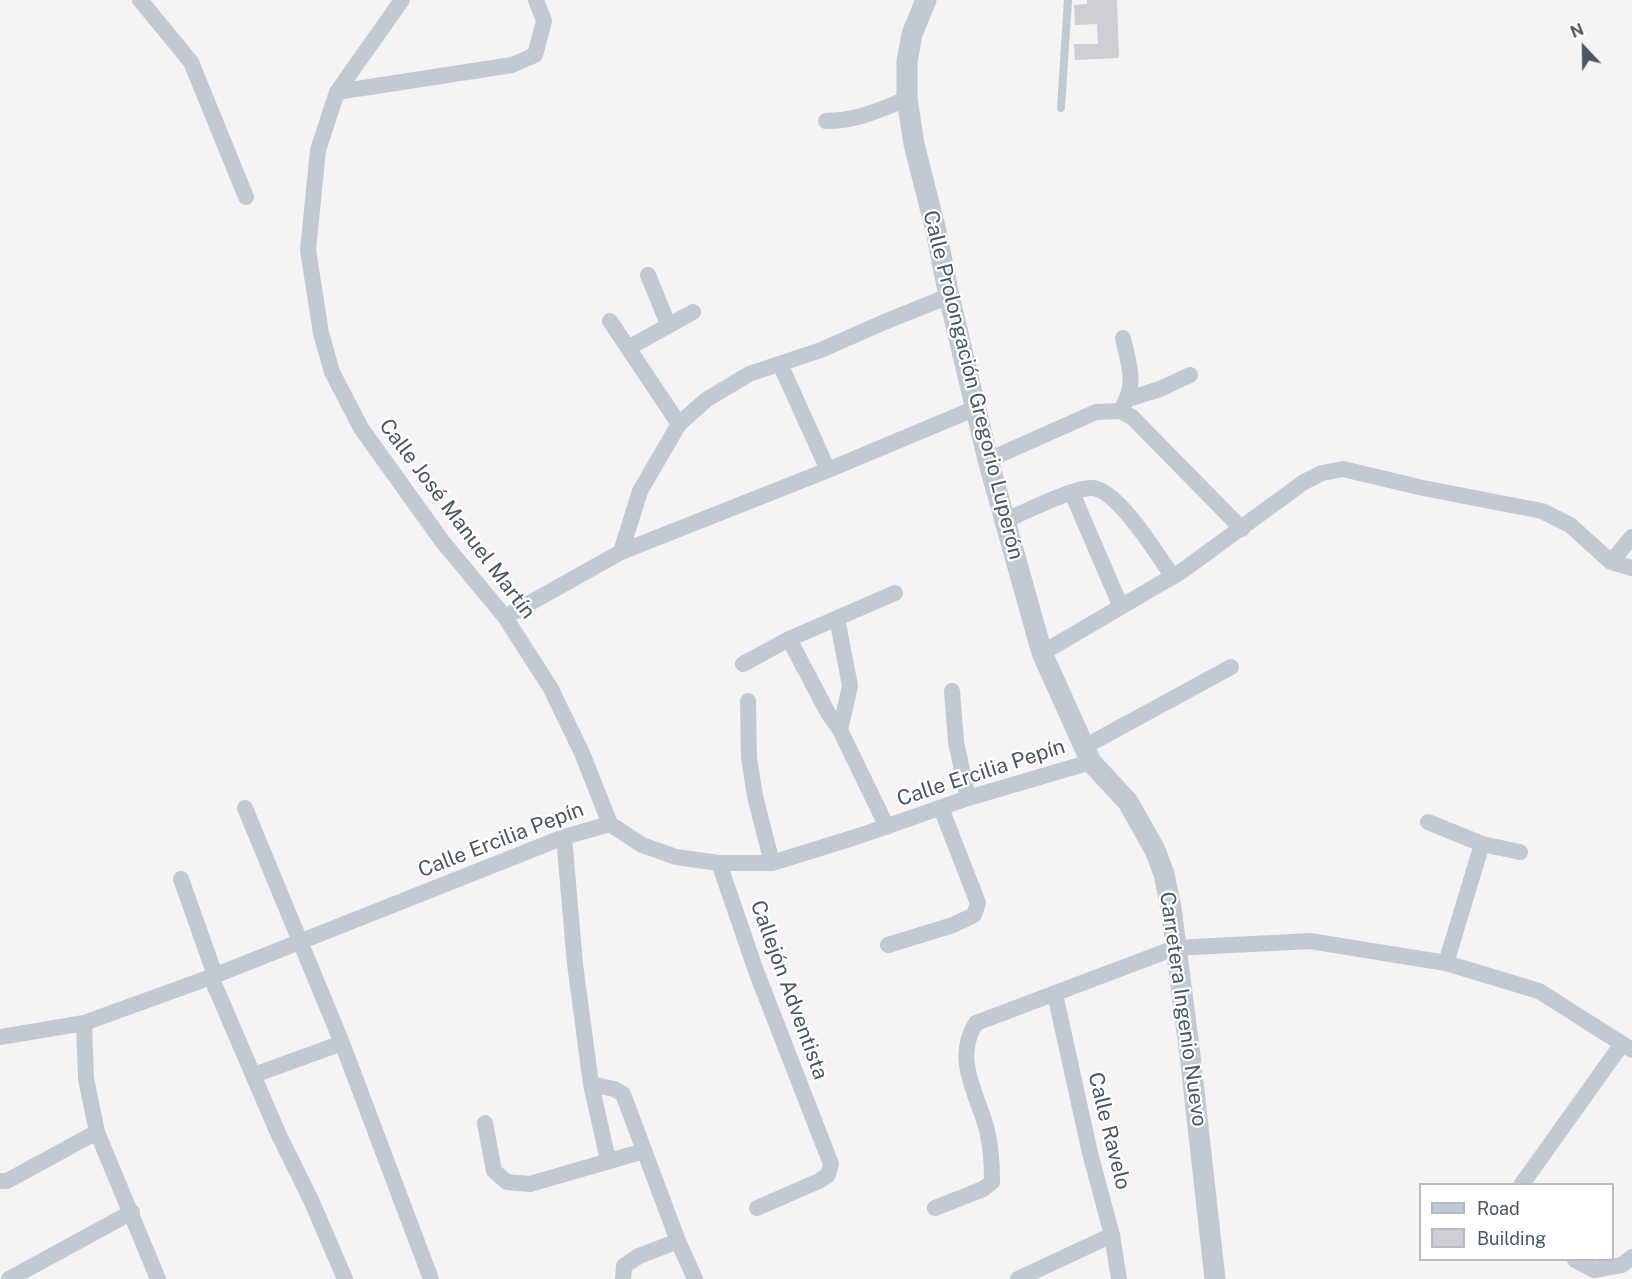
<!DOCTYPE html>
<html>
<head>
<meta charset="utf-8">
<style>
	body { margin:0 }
	#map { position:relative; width:1632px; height:1279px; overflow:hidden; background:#f5f3f3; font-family:"Public Sans",sans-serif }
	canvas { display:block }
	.legend { position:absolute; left:1419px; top:1183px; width:195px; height:78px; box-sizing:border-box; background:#fff; border:2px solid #b7bbc0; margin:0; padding:8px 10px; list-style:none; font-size:18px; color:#4a5661 }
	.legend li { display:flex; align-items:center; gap:12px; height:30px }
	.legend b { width:30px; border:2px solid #b7bbc0 }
	.north { position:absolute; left:1554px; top:18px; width:60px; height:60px; -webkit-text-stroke:4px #fff; paint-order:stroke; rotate:338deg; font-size:16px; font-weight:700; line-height:24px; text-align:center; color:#4a5661 }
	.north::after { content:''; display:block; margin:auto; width:21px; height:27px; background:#4a5661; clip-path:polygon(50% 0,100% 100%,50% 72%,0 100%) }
</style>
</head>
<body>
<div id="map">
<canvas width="1632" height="1279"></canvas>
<ul class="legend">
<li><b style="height:8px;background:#c1cad2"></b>Road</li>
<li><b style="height:16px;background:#cdcfd5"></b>Building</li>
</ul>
<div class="north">N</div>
</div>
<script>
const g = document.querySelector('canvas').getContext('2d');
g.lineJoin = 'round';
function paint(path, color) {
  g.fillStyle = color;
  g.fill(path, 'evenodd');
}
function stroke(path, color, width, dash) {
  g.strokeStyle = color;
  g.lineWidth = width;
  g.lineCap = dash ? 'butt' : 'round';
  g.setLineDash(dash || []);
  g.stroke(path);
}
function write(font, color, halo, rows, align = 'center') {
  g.font = font + ' "Public Sans",sans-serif';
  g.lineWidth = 4.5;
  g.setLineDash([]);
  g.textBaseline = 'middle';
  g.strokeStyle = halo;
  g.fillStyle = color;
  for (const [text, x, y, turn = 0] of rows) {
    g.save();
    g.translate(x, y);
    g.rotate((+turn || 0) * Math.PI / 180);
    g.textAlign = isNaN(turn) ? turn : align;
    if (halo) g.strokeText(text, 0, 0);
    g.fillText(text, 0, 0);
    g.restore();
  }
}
paint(new Path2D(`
	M1087 0H1117L1119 58 1075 60 1074 44H1098L1097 24 1075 25 1074 5 1087 4Z`), '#cdcfd5');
stroke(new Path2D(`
	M1061 108 1068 0`), '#c1cad2', 8);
stroke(new Path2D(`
	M140 0 191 62 246 197
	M402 0 337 92 318 150 308 250 321 333 332 372 361 428 442 541 505 617 550 687 582 753 610 824
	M337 92 512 65 535 55 544 21 536 0
	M826 121C857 121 879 110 907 99
	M648 275 668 324
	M610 321 679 424
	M628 348 693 312
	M780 364 828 470
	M1128 399 1160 389 1190 375
	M1120 411C1138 385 1129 366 1123 338
	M988 460 1096 412 1120 411 1132 417 1242 529
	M1072 493 1121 607
	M1006 520C1025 512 1076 486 1093 488 1119 491 1158 556 1173 577
	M621 552 640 491 679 424 706 400 749 374 821 350 882 323 949 296
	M1611 562 1632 537
	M505 617 621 552 828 470 976 408
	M837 618 850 686 840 730 887 827
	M789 639 828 713 840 730
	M1042 653 1182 571 1304 482 1322 473 1343 469 1423 488 1542 511 1570 525 1611 562 1632 568
	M743 664 789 639 895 593
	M952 691 956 742 968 798
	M748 701 749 758 755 796 772 863
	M1084 747 1231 667
	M245 808 342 1043 431 1279
	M1428 822 1482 844 1446 963
	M564 837 575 964 591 1084 608 1160
	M1482 844 1520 852
	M719 863 756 971 831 1164 828 1175 819 1181 757 1208
	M181 879 215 975
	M888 945 953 925 974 915 978 903 941 808
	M211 977 278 1133 311 1200 345 1279
	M1055 994 1090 1153 1112 1235 1119 1279
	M84 1023 86 1079 97 1132 158 1279
	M0 1037 84 1023 211 977 564 837 610 824 642 845 676 857 719 863H772L859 836 968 798 1091 762
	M254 1075 342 1043
	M591 1084 614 1089 623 1094 678 1241 695 1279
	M485 1123 494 1171 507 1182 530 1184 644 1151
	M0 1181H7L97 1132
	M1522 1184 1622 1044
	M935 1208 983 1189 992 1182C992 1165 991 1147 987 1130 977 1093 953 1059 976 1023L1175 948 1310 941 1446 963 1539 991 1632 1050
	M1575 1260 1594 1270 1622 1265 1632 1257
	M9 1279 132 1212
	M623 1279 624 1266 639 1256 678 1241
	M1018 1279 1112 1235`), '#c1cad2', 16);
stroke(new Path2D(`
	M926 0 912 34 907 62V99L914 144 936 231 949 296 988 460 1042 653 1091 762 1128 802 1155 850 1164 874 1171 908 1190 1055 1215 1279`), '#c1cad2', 21);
write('21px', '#4a5661', '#fff', [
	["Calle Prolongación Gregorio Luperón",973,385,76],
	["Calle José Manuel Martín",457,519,53],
	["Calle Ercilia Pepín",981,773,-18],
	["Calle Ercilia Pepín",501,840,-21],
	["Callejón Adventista",789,990,70],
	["Carretera Ingenio Nuevo",1183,1009,82],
	["Calle Ravelo",1109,1131,76]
]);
</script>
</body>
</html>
